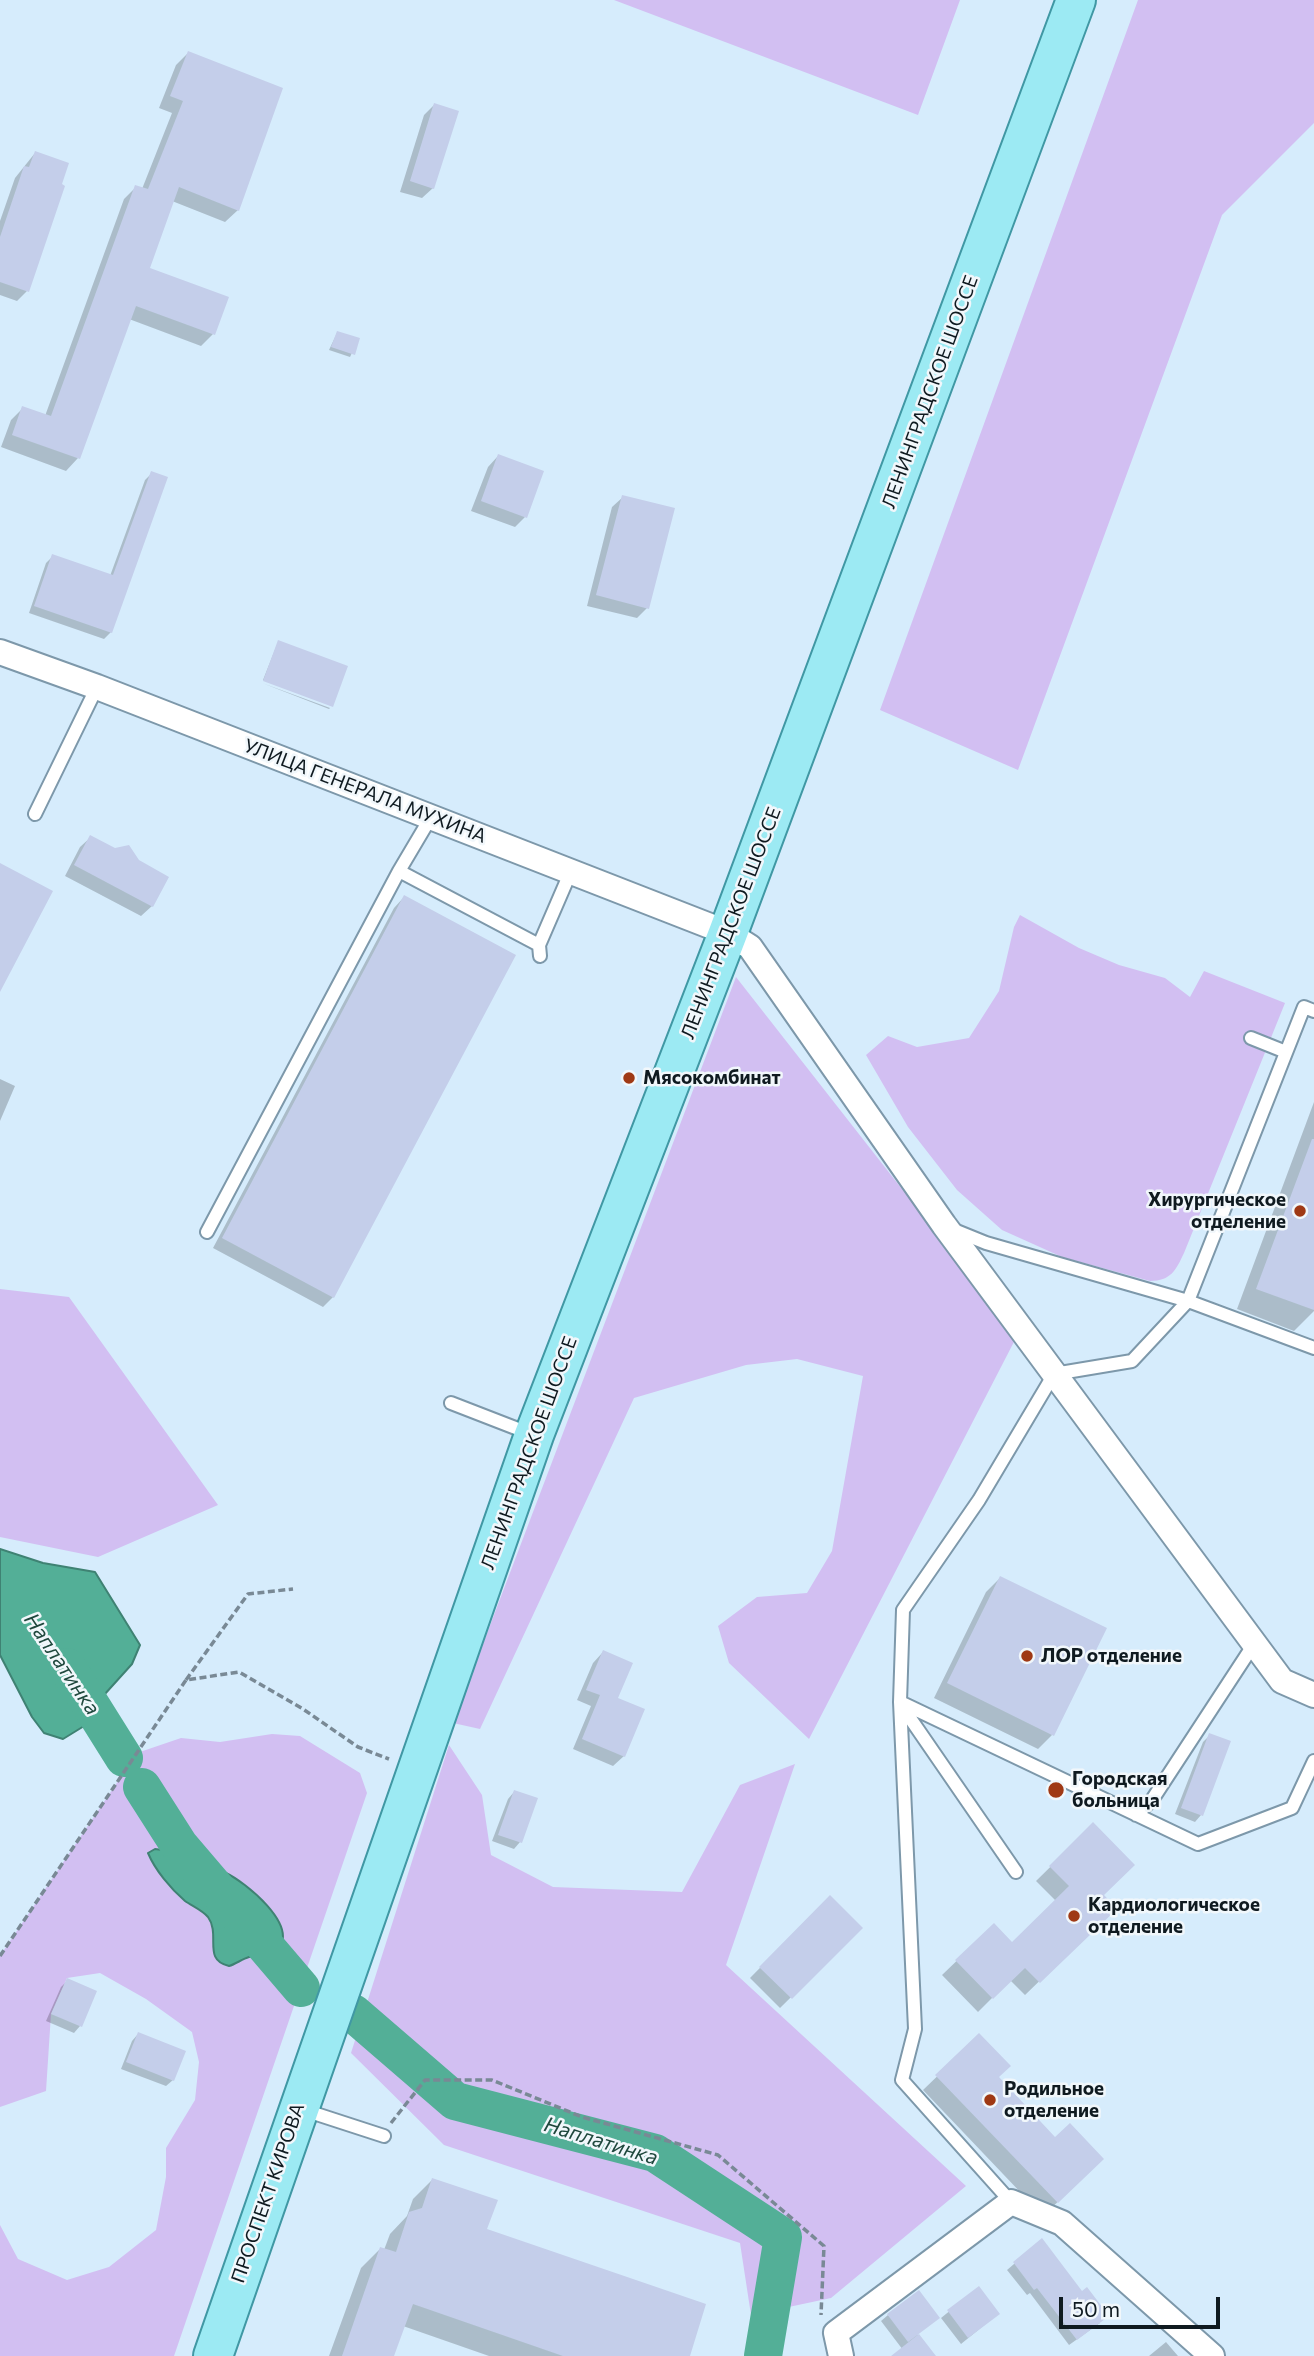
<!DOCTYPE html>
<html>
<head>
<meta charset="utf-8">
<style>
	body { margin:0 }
	#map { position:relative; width:1314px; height:2356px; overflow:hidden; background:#d6ecfc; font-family:Commissioner,sans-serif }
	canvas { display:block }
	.scale { position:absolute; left:1059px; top:2297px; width:161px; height:32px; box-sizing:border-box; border:4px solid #0f1a20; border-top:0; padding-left:9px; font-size:21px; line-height:24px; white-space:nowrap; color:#0f1a20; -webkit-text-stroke:5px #f1f7fb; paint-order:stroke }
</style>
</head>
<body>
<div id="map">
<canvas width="1314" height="2356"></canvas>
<div class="scale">50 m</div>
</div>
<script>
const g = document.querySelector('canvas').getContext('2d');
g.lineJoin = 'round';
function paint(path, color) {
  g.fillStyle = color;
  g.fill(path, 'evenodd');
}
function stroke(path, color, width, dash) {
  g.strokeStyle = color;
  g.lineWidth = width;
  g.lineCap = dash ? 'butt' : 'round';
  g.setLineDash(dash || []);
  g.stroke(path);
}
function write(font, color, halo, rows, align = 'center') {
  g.font = font + ' Commissioner,sans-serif';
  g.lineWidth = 5;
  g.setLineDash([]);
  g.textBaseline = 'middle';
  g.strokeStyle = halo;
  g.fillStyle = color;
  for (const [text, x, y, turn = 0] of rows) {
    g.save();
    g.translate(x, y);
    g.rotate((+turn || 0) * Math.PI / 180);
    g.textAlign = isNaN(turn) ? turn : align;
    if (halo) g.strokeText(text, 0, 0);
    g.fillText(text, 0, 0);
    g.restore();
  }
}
paint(new Path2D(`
	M614 0H960L918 115Z
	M1138 0H1314V123L1222 215 1018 770 880 710Z
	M1020 915 1079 948 1119 965 1165 978 1190 997 1204 971 1285 1003 1184 1253C1176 1270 1171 1281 1150 1281L1062 1257 1002 1230 957 1190 908 1127 866 1055 888 1036 917 1047 969 1038 999 991 1014 927Z
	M736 977 1017 1336 809 1739 729 1663 718 1626 757 1597 807 1593 832 1551 863 1376 797 1359 746 1365 634 1398 480 1729 453 1723Z
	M0 1289 69 1297 218 1505 98 1557 0 1537Z
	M272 1734 300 1736 360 1773 367 1793 174 2356H0V2225L18 2259 67 2280 109 2267 156 2230 166 2177V2148L195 2100 199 2062 192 2032 146 1999 100 1973 67 1978 51 2014 46 2091 0 2107V1956L137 1753 181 1738 220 1742Z
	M449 1745 482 1795 491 1855 553 1887 682 1892 740 1785 795 1764 726 1965 966 2186 831 2298 751 2315 740 2243 444 2145 351 2053Z`), '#d2bff2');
const water = new Path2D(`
	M0 1549 43 1563 95 1572 140 1645 132 1664 104 1695 89 1723 63 1739 44 1733 32 1717 0 1655Z
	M155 1849C178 1851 205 1862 226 1873 245 1882 299 1925 278 1949 270 1959 260 1954 249 1957 242 1959 236 1964 229 1966 202 1960 221 1935 208 1917 202 1910 192 1906 185 1901 171 1889 155 1870 148 1853Z`);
paint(water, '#53af97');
stroke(water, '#3f8273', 2);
paint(new Path2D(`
	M188 53 238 210 225 222 172 201 148 269 213 334 201 346 129 319 78 458 66 471 1 447 11 420 23 408 45 416 124 199 136 187 142 189 172 113 159 108 176 65Z
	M434 105 433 188 422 198 400 192 424 115Z
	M35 153 27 291 17 301 0 295V221L15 178Z
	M337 333 358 340 350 357 329 350Z
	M498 456 525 517 515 527 471 511 488 467Z
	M152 473 111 632 104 639 29 613 46 563 53 556 110 576 145 480Z
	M623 497 647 608 637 618 587 606 612 507Z
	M278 642 332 705 263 680Z
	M262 683 330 708 329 709Z
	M91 837 152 906 141 916 65 876 80 847Z
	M404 897 333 1297 323 1307 213 1248 394 908Z
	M0 1079 15 1086 0 1121Z
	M1314 1102V1311L1294 1331 1237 1309Z
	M1000 1578 1052 1735 1038 1749 934 1698 986 1592Z
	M603 1652 624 1756 613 1766 573 1749 591 1706 577 1700 593 1663Z
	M1210 1735 1201 1815 1195 1822 1175 1814 1203 1742Z
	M514 1792 520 1842 514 1849 492 1841 508 1799Z
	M1093 1825 1101 1895 1114 1909 1025 1995 1010 1980 978 2012 942 1975 994 1925 1012 1944 1056 1901 1036 1881Z
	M830 1897 861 1928 780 2008 750 1978Z
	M68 1980 80 2026 74 2033 46 2021 61 1987Z
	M138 2034 173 2080 166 2086 121 2069 132 2041Z
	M979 2036 996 2078 1088 2173 1043 2216 923 2090Z
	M432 2180 485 2230 688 2356H489L403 2326 392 2356H329L361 2268 380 2249 384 2250 390 2234 407 2216 413 2199Z
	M1042 2240 1100 2323 1069 2345 1030 2293 1027 2295 1007 2270Z
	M978 2288 998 2314 961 2344 941 2318Z
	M888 2315 917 2334 934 2356H894L903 2350 881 2321Z
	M1166 2342 1178 2356H1149Z`), '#0003');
stroke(new Path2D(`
	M67 1667 124 1758
	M142 1787 179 1845 301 1988
	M353 2013 455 2101 655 2153 783 2237 763 2356`), '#53af97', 38);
paint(new Path2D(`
	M188 51 283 88 239 211 179 187 150 268 229 297 215 335 136 306 80 459 12 435 22 406 51 416 135 185 148 189 183 101 170 96Z
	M434 103 459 111 434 189 410 181Z
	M35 151 69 163 62 184 65 186 29 292 0 282V237L24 166 29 167Z
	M337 331 360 338 355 355 331 347Z
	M498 454 544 471 527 518 481 501Z
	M151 471 168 477 112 633 34 606 52 554 113 575Z
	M622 495 675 508 649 609 596 595Z
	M278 640 348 666 333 707 263 681Z
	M90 835 115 848 129 845 139 860 169 877 153 907 74 865Z
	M0 863 53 891 0 992Z
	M404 895 516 955 334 1298 222 1238Z
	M1312 1139H1314V1310L1256 1289Z
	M1000 1576 1107 1628 1054 1736 947 1683Z
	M603 1650 633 1663 618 1698 645 1709 625 1757 582 1739 600 1695 586 1690Z
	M1209 1733 1231 1741 1203 1816 1181 1808Z
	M514 1790 538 1798 522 1843 498 1835Z
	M1093 1822 1135 1865 1104 1895 1117 1909 1040 1983 1025 1968 993 1999 955 1960 994 1923 1012 1942 1069 1886 1049 1866Z
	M830 1895 863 1928 792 1999 759 1967Z
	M67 1978 97 1991 82 2027 51 2014Z
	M138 2032 186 2051 174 2081 126 2062Z
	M979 2033 1011 2066 999 2077 1055 2137 1070 2123 1104 2159 1058 2203 935 2075Z
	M432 2178 498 2200 487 2229 706 2304 690 2356H563L413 2304 394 2356H342L380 2247 396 2252 409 2212 422 2208Z
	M1042 2238 1082 2291 1087 2287 1109 2316 1077 2340 1037 2288 1034 2290 1013 2262Z
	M979 2286 1000 2314 968 2338 947 2310Z
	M919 2290 940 2318 908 2342 887 2314Z
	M919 2334 936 2356H891Z`), '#c4ceea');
const lane = new Path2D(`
	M35 814 97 687
	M399 871 539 945
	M540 956 539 945 571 871
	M1314 1011 1304 1007 1188 1301 1314 1348
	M1251 1038 1286 1052
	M954 1230 986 1243 1188 1301 1132 1361 1054 1374 979 1500 903 1610 900 1702 915 2029 902 2080 1011 2202
	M207 1232 399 871 431 817
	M451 1403 531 1434
	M900 1702 1198 1844 1292 1808 1314 1761
	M901 1705 1016 1872
	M1136 1815 1152 1800 1254 1644
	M304 2110 384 2136`);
const street = new Path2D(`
	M0 652 97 687 728 933 750 947 944 1225 1282 1681 1314 1695
	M841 2356 836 2333 1011 2202 1062 2223 1212 2356`);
const primary = new Path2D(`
	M213 2356 534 1435 728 933 1076 0`);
stroke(lane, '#7d98aa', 16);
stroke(street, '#7d98aa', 28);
stroke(primary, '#4098a4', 42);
stroke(new Path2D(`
	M186 1680 248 1594 293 1589
	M0 1956 186 1680 239 1672 303 1709 358 1747 389 1759
	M391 2123 425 2080H492L582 2117 718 2155 824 2246 821 2315`), '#798995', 3.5, [7, 3.5]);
stroke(lane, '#fff', 12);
stroke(street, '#fff', 24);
stroke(primary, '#9ceaf3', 38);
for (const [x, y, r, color] of [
	[629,1078,7,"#9f3915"],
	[1300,1211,7,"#9f3915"],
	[1027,1656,7,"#9f3915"],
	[1056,1790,9,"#9f3915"],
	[1074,1916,7,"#9f3915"],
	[990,2100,7,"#9f3915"]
]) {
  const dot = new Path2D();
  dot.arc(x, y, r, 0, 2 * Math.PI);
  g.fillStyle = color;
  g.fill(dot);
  stroke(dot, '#f1f7fb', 2.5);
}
write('19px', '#0f1a20', '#f1f7fb', [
	["ЛЕНИНГРАДСКОЕ ШОССЕ",930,392,-70],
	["УЛИЦА ГЕНЕРАЛА МУХИНА",365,791,21],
	["ЛЕНИНГРАДСКОЕ ШОССЕ",731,923,-69],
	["ЛЕНИНГРАДСКОЕ ШОССЕ",529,1453,-70],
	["ПРОСПЕКТ КИРОВА",268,2193,-71]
]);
write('bold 19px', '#0f1a20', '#f1f7fb', [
	["Мясокомбинат",643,1078],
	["Хирургическое",1286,1200,"right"],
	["отделение",1286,1222,"right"],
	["ЛОР отделение",1041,1656],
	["Городская",1072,1779],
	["больница",1072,1801],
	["Кардиологическое",1088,1905],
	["отделение",1088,1927],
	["Родильное",1004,2089],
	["отделение",1004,2111]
], 'left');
write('italic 21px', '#1f483d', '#f1f7fb', [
	["Наплатинка",62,1664,56],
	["Наплатинка",601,2141,17]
]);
</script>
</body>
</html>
